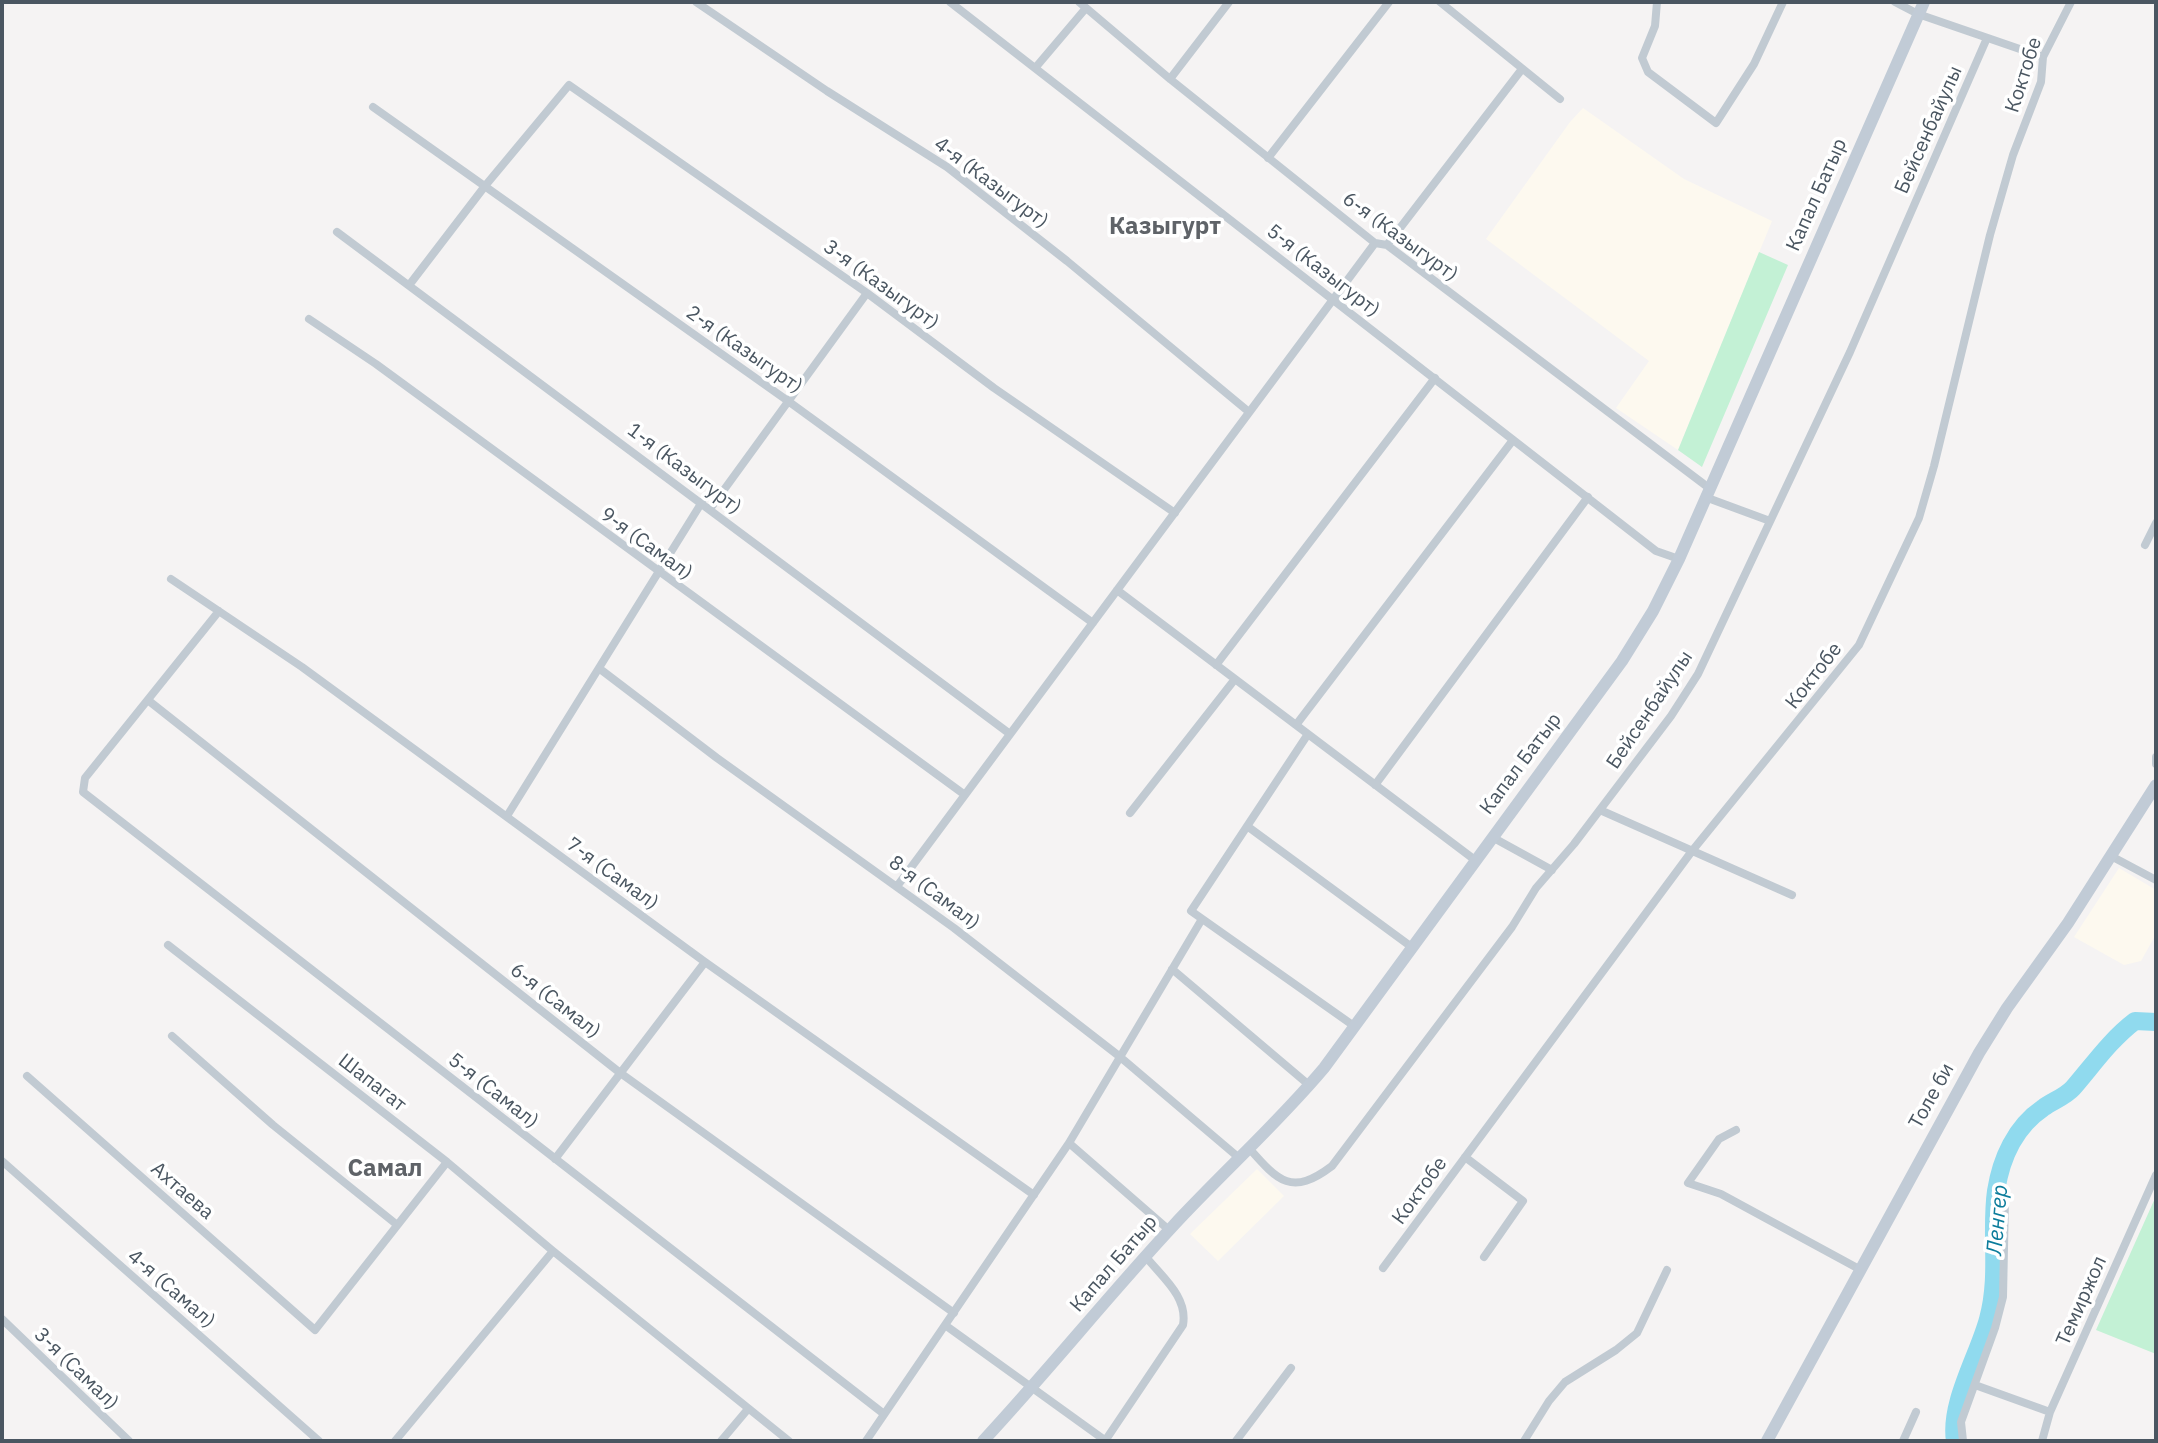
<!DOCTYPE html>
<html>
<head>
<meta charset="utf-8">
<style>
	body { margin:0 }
	#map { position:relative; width:2158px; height:1443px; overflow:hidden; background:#f5f3f3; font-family:"IBM Plex Sans",sans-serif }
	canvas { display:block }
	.frame { position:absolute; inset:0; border:4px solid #4a5661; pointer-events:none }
</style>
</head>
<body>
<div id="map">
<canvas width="2158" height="1443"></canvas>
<div class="frame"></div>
</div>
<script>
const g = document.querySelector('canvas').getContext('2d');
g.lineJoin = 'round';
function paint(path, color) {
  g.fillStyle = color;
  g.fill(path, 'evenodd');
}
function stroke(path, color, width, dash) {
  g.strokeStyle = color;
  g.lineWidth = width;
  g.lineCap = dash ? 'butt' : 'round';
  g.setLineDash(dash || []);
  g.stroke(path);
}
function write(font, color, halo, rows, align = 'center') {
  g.font = font + ' "IBM Plex Sans",sans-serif';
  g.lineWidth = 7;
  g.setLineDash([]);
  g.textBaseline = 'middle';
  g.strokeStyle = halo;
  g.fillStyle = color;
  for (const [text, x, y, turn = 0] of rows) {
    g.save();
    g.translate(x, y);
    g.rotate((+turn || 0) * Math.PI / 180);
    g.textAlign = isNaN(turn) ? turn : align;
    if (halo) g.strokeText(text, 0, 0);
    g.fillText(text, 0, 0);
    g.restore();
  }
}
paint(new Path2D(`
	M1583 108 1684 179 1772 221 1678 450 1616 408 1649 361 1486 239 1570 122Z
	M2119 868 2156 890V934L2141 961 2124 965 2074 937Z
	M1257 1169 1284 1196 1218 1261 1190 1234Z`), '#fdf9ef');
paint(new Path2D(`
	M1759 252 1788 265 1702 467 1678 450Z
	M2156 1196V1354L2096 1330Z`), '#c3f1d5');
stroke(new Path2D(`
	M1955 1441C1949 1403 1978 1356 1988 1319 2000 1275 1990 1233 1996 1191 2001 1159 2015 1127 2043 1108 2052 1101 2065 1097 2073 1088 2093 1065 2110 1040 2135 1021L2156 1022`), '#90daee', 18);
stroke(new Path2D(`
	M696 2 827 91 947 167 1067 261 1249 412
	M950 2 1656 551 1679 559
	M1079 2 1170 79 1375 243 1387 245 1709 488
	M1440 2 1560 99
	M1657 2 1655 26 1642 58 1648 72 1716 123 1754 64 1783 2
	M1895 2 1918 14 2043 57
	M1036 67 1086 8
	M1170 79 1229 2
	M373 107 788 401 1093 623
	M1268 158 1389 2
	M337 232 1010 734
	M1387 245 1522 69
	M410 284 485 186 569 85 867 293 994 388 1175 513
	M309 319 376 364 965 795
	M1705 497 1770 521
	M710 509 867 293
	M2145 545 2156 523
	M171 579 302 667 705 962 1034 1195
	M1117 590 1475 860
	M219 611 85 778 83 792 884 1414
	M1216 665 1435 378
	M600 669 717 758 954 928 1119 1056 1238 1157
	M149 701 619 1072 954 1313
	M1296 725 1513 440
	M1308 734 1191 911 1354 1026
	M2156 757V764
	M1375 785 1588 497
	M1600 810 1792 895
	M1130 813 1235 679
	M507 816 702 502
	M1247 826 1413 948
	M1492 837 1552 870
	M2111 856 2156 880
	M898 885 1375 243
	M168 945 447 1162 553 1251 789 1441
	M1172 969 1309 1085
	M172 1036 273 1125 396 1224
	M27 1076 315 1330 447 1162
	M1736 1130 1719 1139 1688 1183 1721 1194 1861 1270
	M1069 1143 1169 1230
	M1248 1147C1278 1181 1291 1197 1332 1166L1512 927 1536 888 1574 844 1671 716 1698 674 1850 352 1987 38
	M1465 1157 1523 1201 1484 1257
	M555 1159 705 962
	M2 1161 319 1441
	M1383 1268 1692 851 1859 645 1919 518 1934 466 1990 235 2013 155 2041 82 2043 57 2071 2
	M2 1319 129 1441
	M945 1325 1106 1441
	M1975 1385 2050 1412
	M395 1441 553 1251
	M721 1441 748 1409
	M866 1441 1069 1143 1202 919
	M1105 1441 1183 1325C1188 1297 1163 1278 1146 1257
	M1236 1441 1291 1368
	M1524 1441 1549 1401 1565 1382 1616 1350 1637 1333 1667 1270
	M1903 1441 1916 1412
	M1963 1441 1961 1422 1995 1328 2003 1297 2005 1199
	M2042 1441 2050 1412 2156 1175`), '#c1cad2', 8);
stroke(new Path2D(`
	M983 1441C1048 1371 1108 1296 1173 1226 1222 1173 1277 1124 1324 1068L1622 661 1653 611 1679 559 1924 2
	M1767 1441 1979 1053 2007 1008 2068 923 2156 785`), '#c1cbd6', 12);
write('20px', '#4a5661', '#fff', [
	["Коктобе",2024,75,-72],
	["Бейсенбайулы",1929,130,-66],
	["4-я (Казыгурт)",991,183,37],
	["Капал Батыр",1817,195,-66],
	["6-я (Казыгурт)",1400,237,36],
	["5-я (Казыгурт)",1323,271,38],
	["3-я (Казыгурт)",881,285,36],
	["2-я (Казыгурт)",744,350,35],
	["1-я (Казыгурт)",684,469,37],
	["9-я (Самал)",646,544,36],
	["Коктобе",1814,676,-52],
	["Бейсенбайулы",1650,710,-56],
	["Капал Батыр",1521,764,-53],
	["7-я (Самал)",612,874,36],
	["8-я (Самал)",934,893,37],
	["6-я (Самал)",555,1001,38],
	["Шапагат",372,1083,38],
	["5-я (Самал)",493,1091,38],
	["Толе би",1932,1096,-61],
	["Ахтаева",182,1191,41],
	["Коктобе",1420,1191,-54],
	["Капал Батыр",1114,1264,-49],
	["4-я (Самал)",171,1289,41],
	["Темиржол",2082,1301,-66],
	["3-я (Самал)",76,1369,44]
]);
write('italic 22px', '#0c7c9b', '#fff', [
	["Ленгер",1998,1220,-85]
]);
write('bold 24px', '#5f6368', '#fff', [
	["Казыгурт",1165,227],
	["Самал",385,1169]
]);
</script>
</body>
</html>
